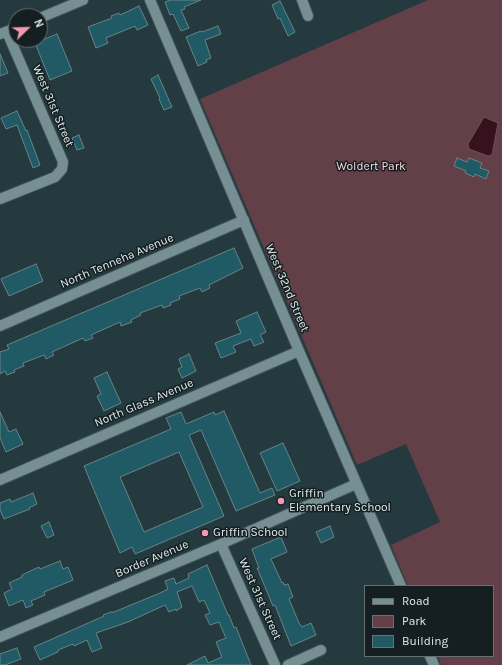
<!DOCTYPE html>
<html>
<head>
<meta charset="utf-8">
<style>
  body { margin:0 }
  #map { position:relative; width:502px; height:665px; overflow:hidden; background:#243a3e; font-family:Karla,sans-serif }
  canvas { display:block }
  .legend { position:absolute; left:364px; top:585px; width:130px; height:72px; box-sizing:border-box; background:#151f21; border:1px solid #657173; margin:0; padding:5px 7px; list-style:none; font-size:12px; color:#deebed }
  .legend li { display:flex; align-items:center; gap:8px; height:20px }
  .legend b { width:20px; border:1px solid #657173 }
  .north { position:absolute; left:8px; top:8px; width:40px; height:40px; box-sizing:border-box; background:#151f21; border:1px solid #657173; border-radius:50%; rotate:67deg; font-size:11px; font-weight:700; line-height:16px; text-align:center; color:#deebed }
  .north::after { content:''; display:block; margin:auto; width:14px; height:18px; background:#f29aaf; clip-path:polygon(50% 0,100% 100%,50% 72%,0 100%) }
</style>
</head>
<body>
<div id="map">
<canvas width="502" height="665"></canvas>
<ul class="legend">
<li><b style="height:5px;background:#768f93"></b>Road</li>
<li><b style="height:11px;background:#634048"></b>Park</li>
<li><b style="height:11px;background:#205b65"></b>Building</li>
</ul>
<div class="north">N</div>
</div>
<script>
const context = document.querySelector('canvas').getContext('2d');
context.lineJoin = 'round';
function paint(path, color) {
  context.fillStyle = color;
  context.fill(path, 'evenodd');
}
function toPath(rows) {
  const path = new Path2D();
  for (const r of rows) {
    path.moveTo(r[0], r[1]);
    for (let i = 2; i < r.length; i += 2) path.lineTo(r[i], r[i + 1]);
  }
  return path;
}
function trace(path, color, width, dash) {
  context.strokeStyle = color;
  context.lineWidth = width;
  context.lineCap = dash ? 'butt' : 'round';
  context.setLineDash(dash || []);
  context.stroke(path);
}
function label(font, color, halo, rows, align = 'center') {
  context.font = font + ' Karla,sans-serif';
  context.lineWidth = 3;
  context.setLineDash([]);
  context.textBaseline = 'middle';
  context.strokeStyle = halo;
  context.fillStyle = color;
  for (const [text, x, y, turn = 0] of rows) {
    context.save();
    context.translate(x, y);
    context.rotate((+turn || 0) * Math.PI / 180);
    context.textAlign = isNaN(turn) ? turn : align;
    if (halo) context.strokeText(text, 0, 0);
    context.fillText(text, 0, 0);
    context.restore();
  }
}
paint(toPath([
  [428,0,502,0,502,665,441,665,438,656,493,656,493,586,408,586,391,545,440,522,406,444,357,465,200,99]
]), '#634048');
const water = toPath([
  [484,117,498,123,492,155,488,156,469,149,468,144,484,117]
]);
paint(water, '#37111d');
trace(water, '#69525b', 1);
const building = toPath([
  [170,0,201,0,184,7,185,9,181,10,189,28,181,31,173,14,170,15,165,2,170,0],
  [280,1,295,32,288,36,280,18,278,19,272,5,280,1],
  [139,6,148,25,137,30,135,26,106,38,108,43,96,48,88,27,112,18,111,16,119,13,120,15,139,6],
  [218,26,221,34,205,40,211,58,206,60,207,62,198,66,186,37,201,31,202,32,218,26],
  [57,34,72,71,50,80,35,43,57,34],
  [0,54,8,73,0,76,0,54],
  [158,75,172,107,164,110,159,99,160,98,151,79,158,75],
  [17,111,26,131,27,130,40,165,33,168,17,125,6,129,1,118,17,111],
  [79,135,84,148,77,150,72,138,79,135],
  [457,158,467,162,469,158,482,163,480,168,489,171,486,179,475,174,474,177,465,173,466,171,454,166,457,158],
  [234,248,243,268,209,285,210,288,202,292,200,288,179,296,180,299,170,303,171,305,163,308,162,305,140,313,141,315,131,320,132,322,121,326,120,322,91,335,93,338,85,341,83,338,52,352,54,355,46,359,44,355,23,363,24,366,14,370,15,372,7,375,5,371,0,374,0,352,9,349,7,345,234,248],
  [36,264,43,281,9,296,1,279,36,264],
  [257,312,266,332,260,335,264,342,254,346,251,339,233,346,236,352,221,358,215,343,241,333,236,321,257,312],
  [189,354,196,371,182,378,178,369,182,367,179,359,189,354],
  [107,372,121,403,104,411,97,396,101,394,94,378,107,372],
  [224,411,260,493,272,488,275,495,236,511,201,430,189,435,224,516,135,554,132,547,120,553,84,466,171,429,166,418,181,412,186,424,214,412,215,415,224,411],
  [179,452,203,507,144,532,120,477,179,452],
  [0,412,9,432,16,429,23,444,6,452,0,438,0,412],
  [283,443,300,481,277,491,260,453,283,443],
  [33,493,37,504,29,508,30,509,4,519,0,510,0,503,10,499,11,502,33,493],
  [49,522,54,535,47,538,41,526,49,522],
  [330,526,334,537,321,543,316,532,330,526],
  [281,537,287,552,271,559,282,583,283,582,284,585,288,584,293,597,289,599,299,623,302,627,311,623,316,635,291,646,275,605,273,606,257,568,259,568,252,549,281,537],
  [60,561,63,569,68,567,73,580,44,592,45,595,31,601,33,605,26,608,23,600,9,606,4,593,12,589,9,583,22,577,22,575,39,567,40,569,60,561],
  [207,565,228,615,229,615,234,628,236,627,251,665,187,665,205,656,208,663,222,657,216,642,226,638,219,622,210,625,205,615,210,613,204,600,199,602,192,586,177,592,182,607,176,611,176,609,169,612,165,605,128,622,96,633,102,648,92,652,87,640,74,646,73,644,58,650,58,652,40,660,34,647,104,616,103,615,111,612,114,612,160,593,168,589,165,581,174,578,176,584,189,578,188,574,207,565],
  [17,648,21,659,5,665,0,665,0,654,17,648]
]);
paint(building, '#205b65');
trace(building, '#6a8287', 1);
const minor = toPath([
  [150,0,299,351,401,586],
  [302,0,308,16],
  [40,18,83,0],
  [0,34,16,28],
  [0,199,55,177,62,169,63,162,7,32],
  [0,326,244,220],
  [0,480,299,351],
  [221,544,275,665],
  [0,637,221,544,356,484],
  [430,656,434,665],
  [288,665,321,650]
]);
trace(minor, '#425659', 12);
trace(minor, '#768f93', 10);
for (const [x, y, r, color] of [
  [281,501,4,"#f29aaf"],
  [205,533,4,"#f29aaf"]
]) {
  const dot = new Path2D();
  dot.arc(x, y, r, 0, 2 * Math.PI);
  context.fillStyle = color;
  context.fill(dot);
  trace(dot, '#151f21', 1.5);
}
label('12px', '#deebed', '#151f21', [
  ["West 31st Street",53,106,67],
  ["North Tenneha Avenue",117,261,-23],
  ["West 32nd Street",287,288,67],
  ["North Glass Avenue",144,403,-23],
  ["Border Avenue",152,559,-23],
  ["West 31st Street",260,599,66]
]);
label('12px', '#f9d9e0', '#151f21', [
  ["Woldert Park",371,167]
]);
label('12px', '#deebed', '#151f21', [
  ["Griffin",289,494],
  ["Elementary School",289,508],
  ["Griffin School",213,533]
], 'left');
</script>
</body>
</html>
